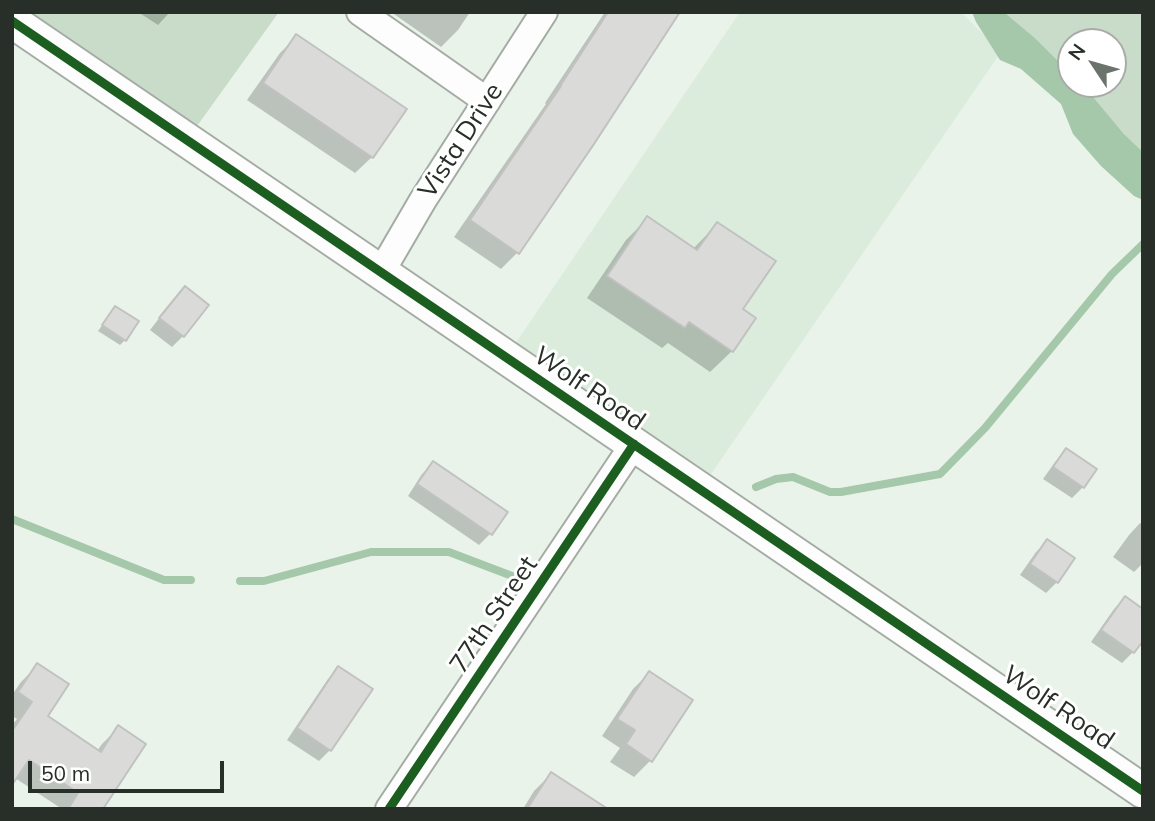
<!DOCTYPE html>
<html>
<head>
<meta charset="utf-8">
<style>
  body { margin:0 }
  #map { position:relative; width:1155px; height:821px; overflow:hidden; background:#eaf3ea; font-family:Mulish,sans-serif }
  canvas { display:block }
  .frame { position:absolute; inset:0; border:14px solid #282e28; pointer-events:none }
  .north { position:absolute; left:1057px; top:28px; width:70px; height:70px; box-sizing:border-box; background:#fff; border:2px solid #a9aba9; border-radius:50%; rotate:306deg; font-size:19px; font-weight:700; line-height:28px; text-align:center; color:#282e28 }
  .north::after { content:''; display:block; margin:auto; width:24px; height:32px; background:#6c736c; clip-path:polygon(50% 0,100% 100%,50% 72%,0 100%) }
  .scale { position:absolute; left:28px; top:761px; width:196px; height:32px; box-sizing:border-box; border:4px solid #282e28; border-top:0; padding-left:9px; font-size:21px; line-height:24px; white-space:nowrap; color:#282e28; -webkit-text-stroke:5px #fff; paint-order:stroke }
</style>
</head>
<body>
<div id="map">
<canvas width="1155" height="821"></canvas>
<div class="frame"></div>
<div class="north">N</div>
<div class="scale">50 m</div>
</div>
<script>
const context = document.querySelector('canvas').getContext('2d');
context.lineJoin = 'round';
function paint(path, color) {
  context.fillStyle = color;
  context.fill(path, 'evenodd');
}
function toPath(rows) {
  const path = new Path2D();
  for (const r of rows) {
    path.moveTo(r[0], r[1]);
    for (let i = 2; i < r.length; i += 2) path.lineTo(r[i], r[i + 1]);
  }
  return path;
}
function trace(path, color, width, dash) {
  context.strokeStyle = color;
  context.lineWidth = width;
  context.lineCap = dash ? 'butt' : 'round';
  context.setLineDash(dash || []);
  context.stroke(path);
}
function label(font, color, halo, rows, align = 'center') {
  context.font = font + ' Mulish,sans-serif';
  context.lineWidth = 6;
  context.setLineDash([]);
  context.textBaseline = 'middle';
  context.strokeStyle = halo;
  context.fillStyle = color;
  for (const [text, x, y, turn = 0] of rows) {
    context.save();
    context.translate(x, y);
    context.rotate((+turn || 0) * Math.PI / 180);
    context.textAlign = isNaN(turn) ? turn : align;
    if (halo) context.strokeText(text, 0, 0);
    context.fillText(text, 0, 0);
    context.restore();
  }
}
paint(toPath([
  [740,12,961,12,1001,52,707,480,513,347]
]), '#dbecdc');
paint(toPath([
  [12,12,279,12,187,140],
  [1004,12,1143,12,1143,152,1124,134,1081,84,1113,84,1113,42,1071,42,1071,74,1035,38]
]), '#c9dcca');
paint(toPath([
  [972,12,1004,12,1035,38,1071,74,1071,84,1081,84,1088,91,1124,134,1143,152,1143,200,1134,196,1101,166,1073,134,1061,104,1021,69,1000,60,976,22]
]), '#a6c8aa');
paint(toPath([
  [138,12,170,12,158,25],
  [391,12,470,12,458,30,441,47],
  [605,12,678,12,517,253,501,269,454,237,546,104,545,103],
  [297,36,372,157,355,173,247,100,280,53],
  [647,219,693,249,717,224,740,310,732,351,710,372,668,343,662,348,587,298,626,240],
  [185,288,183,336,172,347,150,330,174,299],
  [115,308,125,340,120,345,98,331],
  [1066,451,1083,487,1072,498,1043,479,1055,462],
  [434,463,505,512,490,534,479,545,408,496,422,474],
  [1140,523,1143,525,1143,563,1134,572,1113,557,1129,535],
  [1047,541,1057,582,1046,593,1020,575,1036,552],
  [1125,598,1133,652,1122,663,1091,642,1114,609],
  [38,665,45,717,97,751,102,744,119,727,101,809,62,809,12,776,12,725,17,719,12,716,12,695,21,682],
  [339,668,330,750,319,761,287,740,328,679],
  [649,673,650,761,634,777,610,762,620,748,602,736,633,689],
  [551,774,600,809,523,809,534,791]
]), '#0003');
trace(toPath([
  [756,487,776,479,793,477,830,492,841,492,940,474,985,428,1112,274,1143,244],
  [12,519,164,580,191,580],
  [240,581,264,581,371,552,449,552,520,579]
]), '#a6c8aa', 8);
const building = toPath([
  [608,12,680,12,594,144,519,254,470,220,561,86,560,86,608,12],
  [296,34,407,109,373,158,263,83,296,34],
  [647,216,697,250,717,222,776,261,743,309,756,318,733,352,689,322,685,328,607,276,647,216],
  [185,286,209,305,184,337,159,318,185,286],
  [115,306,139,321,126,341,102,325,115,306],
  [1066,448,1097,469,1084,488,1053,467,1066,448],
  [433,461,508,512,492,535,417,484,433,461],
  [1047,539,1075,558,1058,583,1030,564,1047,539],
  [1125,596,1143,609,1143,641,1134,653,1101,630,1125,596],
  [37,663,69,684,48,716,101,752,118,725,146,744,103,809,68,809,78,793,29,760,12,785,12,731,32,702,18,692,37,663],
  [338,666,373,689,331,751,297,728,338,666],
  [649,671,693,700,652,762,626,744,635,730,617,719,649,671],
  [551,772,608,809,527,809,551,772]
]);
paint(building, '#dadbd9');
trace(building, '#c0c1c0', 2);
const minor = toPath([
  [360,12,487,101],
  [381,272,423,200,544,12],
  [389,809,634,444]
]);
const tertiary = toPath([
  [12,21,1143,791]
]);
trace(minor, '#a4aba4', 30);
trace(tertiary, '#a4aba4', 37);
trace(minor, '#fcfdfc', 26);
trace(tertiary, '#fcfdfc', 33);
trace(toPath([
  [12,21,1143,791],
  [389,809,634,444]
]), '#1b5e20', 9);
label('26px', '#282e28', '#fff', [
  ["Vista Drive",461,141,-57],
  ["Wolf Road",589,389,34],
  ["77th Street",494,615,-56],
  ["Wolf Road",1058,708,34]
]);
</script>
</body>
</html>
